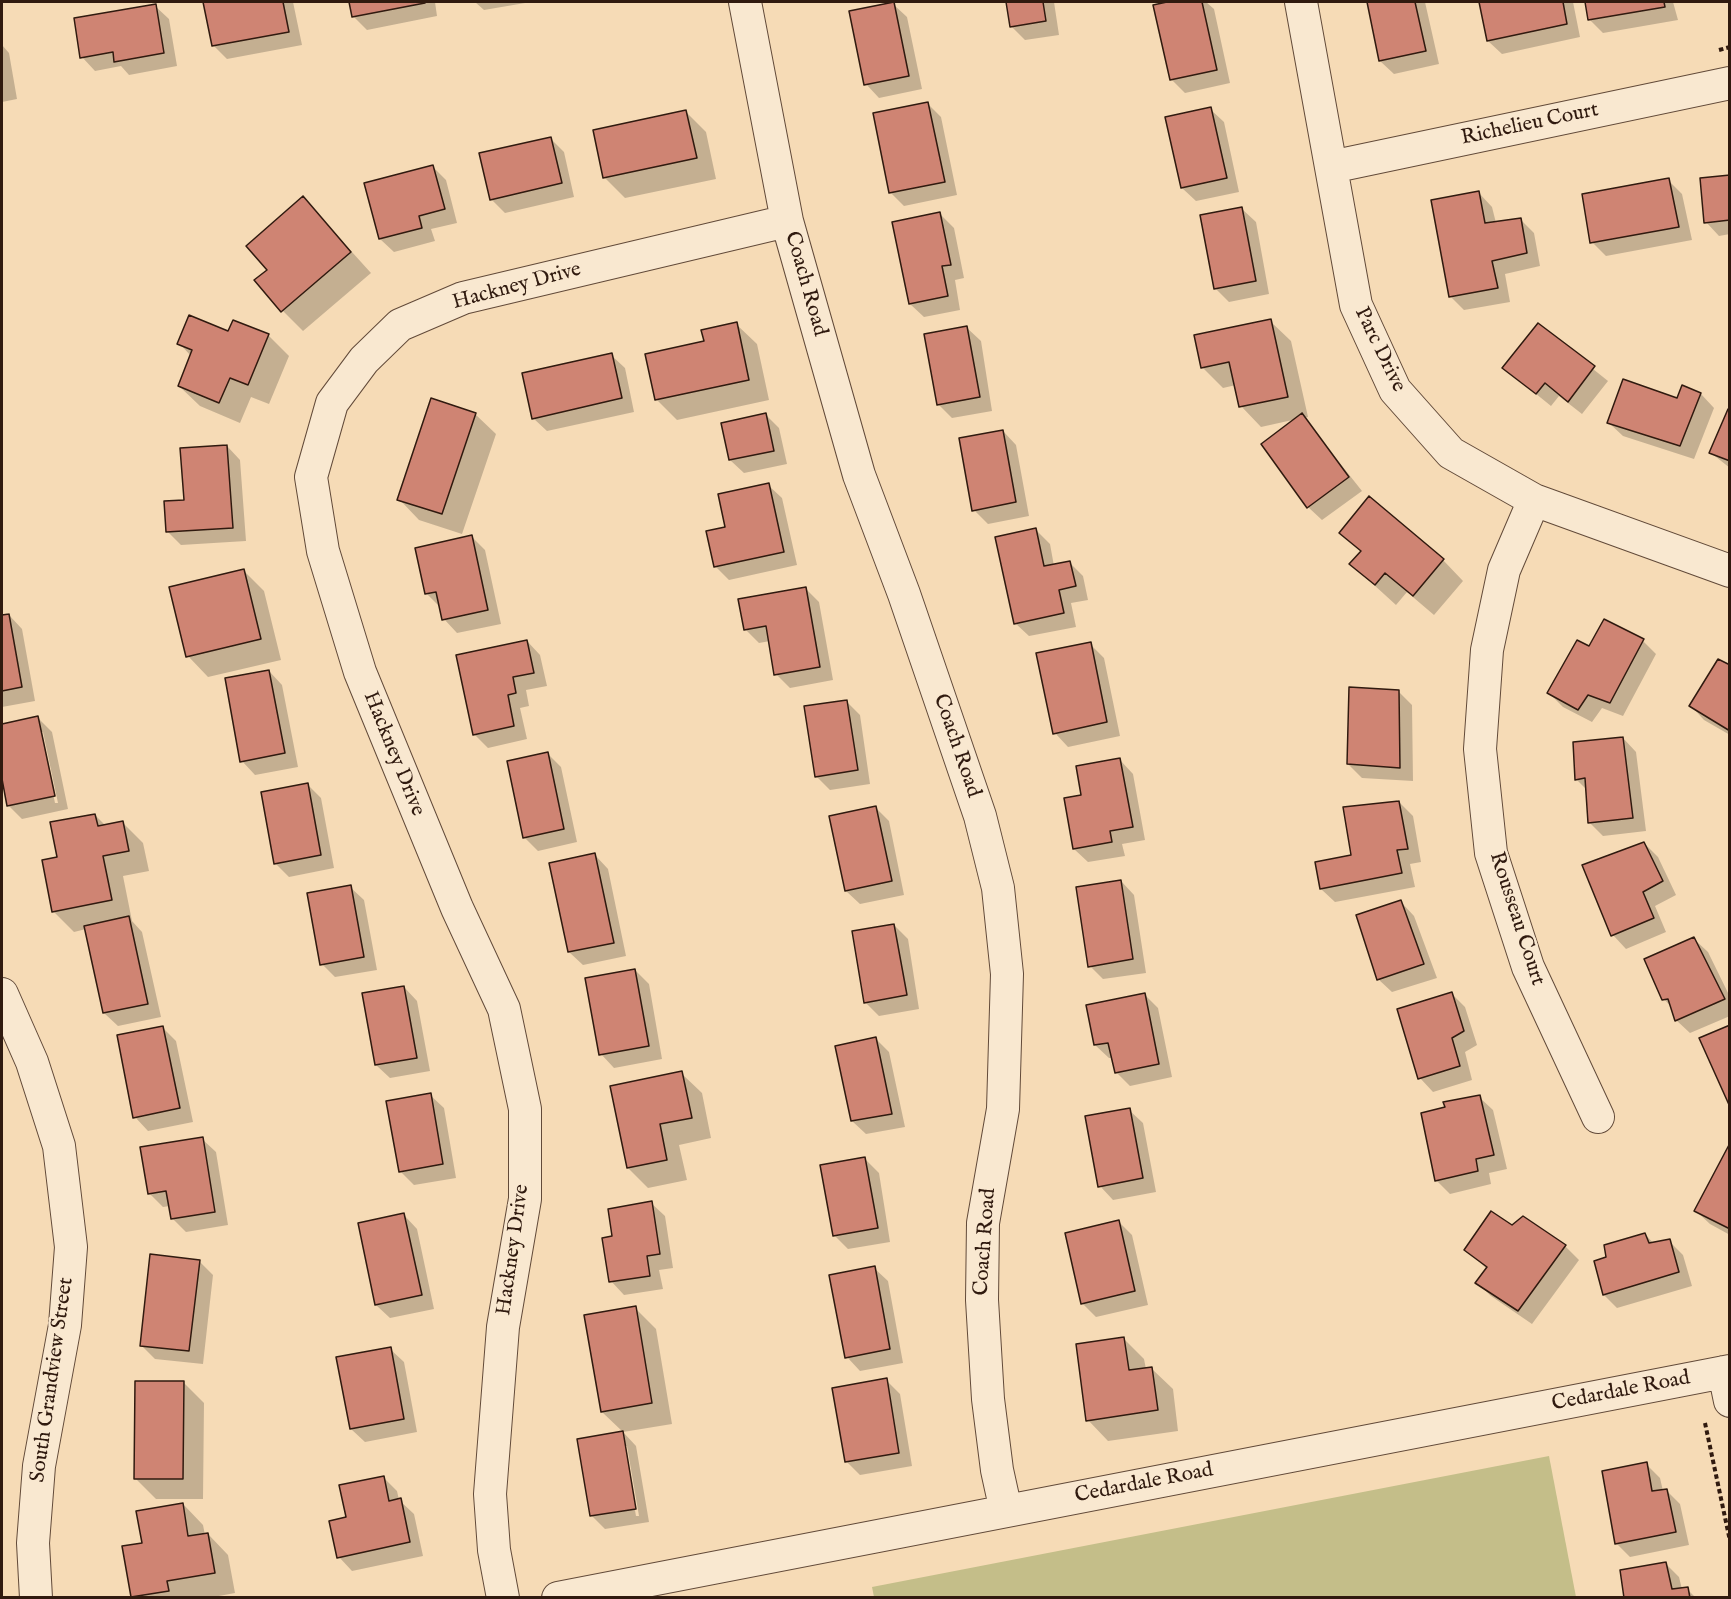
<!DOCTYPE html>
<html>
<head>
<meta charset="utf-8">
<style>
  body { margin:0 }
  #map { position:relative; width:1731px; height:1599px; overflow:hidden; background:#f6dbb6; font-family:"IM FELL English",serif }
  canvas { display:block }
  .frame { position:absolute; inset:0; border:3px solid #301a0f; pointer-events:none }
</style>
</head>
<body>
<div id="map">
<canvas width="1731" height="1599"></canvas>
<div class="frame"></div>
</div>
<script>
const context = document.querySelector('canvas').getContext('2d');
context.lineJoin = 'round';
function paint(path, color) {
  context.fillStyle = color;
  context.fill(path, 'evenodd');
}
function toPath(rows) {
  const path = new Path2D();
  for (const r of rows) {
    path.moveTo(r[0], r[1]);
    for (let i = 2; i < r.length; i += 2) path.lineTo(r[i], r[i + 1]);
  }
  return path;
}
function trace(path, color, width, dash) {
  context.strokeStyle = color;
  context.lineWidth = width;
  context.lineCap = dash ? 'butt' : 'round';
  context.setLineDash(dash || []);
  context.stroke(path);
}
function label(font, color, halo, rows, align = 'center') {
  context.font = font + ' "IM FELL English",serif';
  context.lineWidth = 4.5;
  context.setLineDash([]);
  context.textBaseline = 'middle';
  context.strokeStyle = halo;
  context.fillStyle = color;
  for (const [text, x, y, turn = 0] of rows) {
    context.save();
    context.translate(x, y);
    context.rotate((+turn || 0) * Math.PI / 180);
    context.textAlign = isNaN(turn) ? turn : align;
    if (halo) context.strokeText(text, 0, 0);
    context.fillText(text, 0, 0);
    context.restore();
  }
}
paint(toPath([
  [1549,1456,1576,1597,874,1597,872,1587]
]), '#c4be89');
paint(toPath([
  [205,2,293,2,302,45,227,59,213,45],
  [350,2,435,2,437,16,367,30,353,16],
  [475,2,531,2,484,10],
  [1007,2,1054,2,1059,35,1025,40,1011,26],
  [1174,2,1206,2,1214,9,1230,83,1185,93,1171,79,1155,6],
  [1369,2,1425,2,1439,64,1394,74,1380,61],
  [1480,2,1573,2,1580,37,1502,54,1488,41],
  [1586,2,1673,2,1678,20,1603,33,1589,19],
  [893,4,907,17,922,89,879,98,866,84],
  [155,6,169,19,177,66,129,75,121,66,95,71,82,57],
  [2,45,9,53,17,99,2,102],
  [927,103,941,117,957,195,904,206,891,193],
  [1210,109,1224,122,1239,192,1196,201,1182,188],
  [686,112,706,132,716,179,625,198,605,178],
  [550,138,564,152,574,197,505,213,491,199],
  [433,167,446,180,457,223,431,229,435,241,394,252,380,239],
  [1730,177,1730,234,1719,236,1706,222],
  [1668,180,1682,194,1692,240,1606,256,1592,242],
  [1479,193,1492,207,1496,223,1521,220,1534,233,1540,266,1505,274,1510,302,1464,310,1450,296],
  [303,198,371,273,303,331,283,311,269,270],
  [1242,209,1256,222,1269,294,1229,302,1215,288],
  [940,214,954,228,964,278,955,280,960,310,924,317,910,304],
  [1270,321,1291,341,1308,417,1304,418,1362,491,1322,520,1308,507,1297,419,1261,427,1241,406,1236,385,1223,388,1203,368],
  [736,324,757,344,769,400,677,420,656,399,706,342],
  [1538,325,1608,381,1582,414,1559,396,1551,406,1504,368],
  [967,328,981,341,992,411,952,418,938,404],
  [229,333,268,335,289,356,269,404,251,397,240,423,200,406,179,386,191,356,179,343],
  [611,355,625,368,634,412,547,431,533,418],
  [1683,387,1701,394,1714,408,1694,459,1623,436,1609,423,1678,400],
  [1730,411,1730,468,1711,453],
  [475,414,496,434,462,534,419,520,399,499],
  [765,414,779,428,787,464,744,473,730,460],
  [1003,431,1016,445,1029,516,988,524,974,510],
  [227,446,240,460,246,541,181,545,167,531,185,501],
  [768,485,782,498,797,565,729,580,715,566,727,529],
  [1036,530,1050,544,1054,566,1070,563,1083,576,1088,600,1071,603,1076,627,1029,636,1015,623],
  [1341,532,1443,560,1463,581,1434,615,1407,592,1396,605,1351,564,1361,552],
  [472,537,485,550,501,624,457,633,444,619,440,607,426,593],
  [244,571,264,591,281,660,208,677,188,656],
  [806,589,819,602,833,680,790,688,776,674,770,641,759,643,745,629],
  [9,615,22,629,35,701,2,707,2,617],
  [527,641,540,655,547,686,526,690,529,706,520,708,527,739,488,748,474,734],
  [1643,641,1656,654,1623,716,1602,708,1592,722,1563,707,1549,693,1590,647],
  [1090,644,1104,658,1120,736,1068,747,1055,733],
  [1730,667,1730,735,1704,720,1691,706],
  [269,671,282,685,298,767,255,775,242,761],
  [1398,691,1412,705,1413,781,1362,778,1348,764],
  [846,701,860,715,870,784,830,790,816,776],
  [38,718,52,732,68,809,22,819,8,805,2,772,2,725],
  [40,732,43,732,58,803,55,803],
  [1623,738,1636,752,1646,831,1603,836,1589,822,1587,790,1576,779],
  [548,754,561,767,577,842,538,851,524,837],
  [1120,760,1133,774,1145,840,1122,844,1125,856,1088,862,1074,849,1083,797],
  [308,785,321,798,334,868,289,877,275,863],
  [1399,802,1413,816,1421,862,1410,864,1415,887,1335,902,1321,889],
  [876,808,889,821,904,895,860,904,846,891],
  [95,815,106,826,123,823,143,843,149,871,123,876,132,921,142,932,161,1017,118,1026,104,1013,86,929,74,932,53,911,59,858],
  [1644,843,1658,857,1676,895,1655,906,1666,932,1626,949,1613,935],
  [595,855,608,869,626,956,583,965,569,952],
  [1121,881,1134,895,1146,973,1103,979,1090,966],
  [350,887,364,900,377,970,335,977,322,964],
  [1401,902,1414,916,1437,978,1392,992,1378,979],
  [894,925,908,939,919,1009,879,1016,865,1002],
  [1694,939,1708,952,1730,997,1730,1016,1690,1033,1676,1020,1673,1009,1664,999],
  [635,970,649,984,662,1059,614,1068,601,1054],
  [404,987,417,1001,430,1071,390,1078,376,1065],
  [1451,993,1465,1007,1477,1045,1465,1052,1472,1080,1433,1092,1420,1078],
  [1144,994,1158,1008,1172,1077,1130,1086,1116,1072,1113,1058,1109,1058,1095,1045],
  [163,1028,176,1041,193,1122,148,1131,135,1117],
  [876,1039,889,1052,905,1127,866,1134,852,1121],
  [681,1073,702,1093,711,1138,679,1145,687,1180,648,1188,628,1168],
  [430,1095,444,1108,456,1178,414,1185,400,1171],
  [1479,1097,1493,1110,1507,1169,1489,1173,1491,1184,1450,1194,1436,1180,1446,1108],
  [1129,1110,1143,1123,1156,1192,1113,1200,1100,1186],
  [202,1139,216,1152,228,1225,186,1232,172,1218,170,1206,163,1207,150,1194],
  [1730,1147,1730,1235,1710,1224,1696,1211],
  [865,1159,879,1173,890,1242,848,1249,834,1235],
  [651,1203,665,1216,673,1268,659,1270,663,1289,624,1295,611,1281,614,1237],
  [404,1215,417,1229,434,1309,390,1318,376,1305],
  [1523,1217,1565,1246,1579,1260,1532,1324,1491,1296,1477,1283,1487,1269,1466,1250,1512,1227],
  [1119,1222,1132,1235,1148,1305,1096,1317,1082,1303],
  [1645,1234,1654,1244,1669,1241,1683,1255,1692,1286,1617,1308,1604,1295,1608,1258],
  [199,1261,213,1275,203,1364,155,1359,142,1346],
  [874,1268,888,1281,903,1363,860,1371,847,1357],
  [635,1308,656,1329,672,1424,623,1432,602,1412],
  [1124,1339,1144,1359,1146,1369,1152,1369,1173,1389,1178,1431,1108,1441,1088,1420],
  [390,1349,404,1362,417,1432,365,1442,351,1429],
  [886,1380,900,1394,912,1466,860,1475,846,1461],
  [184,1383,204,1403,203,1499,156,1499,135,1478],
  [623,1432,636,1446,649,1522,605,1529,591,1515],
  [624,1446,627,1446,639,1516,636,1516],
  [1646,1464,1660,1478,1663,1491,1667,1491,1680,1504,1689,1545,1630,1557,1616,1543],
  [383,1477,397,1491,399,1500,414,1514,423,1556,352,1571,339,1557,348,1518],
  [183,1504,203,1525,205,1535,208,1534,228,1555,235,1593,208,1598,133,1598,143,1544],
  [1665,1563,1679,1577,1682,1589,1687,1589,1696,1598,1626,1598]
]), '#0003');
const building = toPath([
  [203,2,283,2,289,32,212,46,203,2],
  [349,2,424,2,425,3,352,17,349,2],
  [894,2,909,76,864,85,849,11,894,2],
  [1006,2,1043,2,1046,21,1010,27,1006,2],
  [1167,2,1202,2,1217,70,1170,80,1153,5,1167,2],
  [1367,2,1415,2,1426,51,1379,61,1367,2],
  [1479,2,1563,2,1567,24,1487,41,1479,2],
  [1585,2,1664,2,1665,7,1588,20,1585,2],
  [156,4,164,53,114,62,113,52,80,58,74,18,156,4],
  [928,102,945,182,889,193,873,113,928,102],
  [1211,107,1227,178,1181,188,1165,117,1211,107],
  [686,110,697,158,603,178,593,130,686,110],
  [551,137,562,183,490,200,479,153,551,137],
  [433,165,445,209,419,216,422,228,379,239,364,183,433,165],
  [1730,175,1730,220,1704,223,1700,178,1730,175],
  [1669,178,1679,227,1590,243,1582,194,1669,178],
  [1479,191,1485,223,1521,218,1527,253,1492,261,1498,288,1449,297,1431,200,1479,191],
  [303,196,351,252,281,312,254,280,267,270,246,246,303,196],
  [1242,207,1256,281,1214,289,1200,215,1242,207],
  [940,212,951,265,942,266,948,296,909,304,892,222,940,212],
  [189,315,228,331,233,320,269,334,248,385,230,378,219,403,178,386,192,350,177,344,189,315],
  [1271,319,1288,397,1239,407,1229,362,1201,368,1194,335,1271,319],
  [737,322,749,380,655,400,645,354,704,341,701,330,737,322],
  [1538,323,1595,366,1568,402,1545,383,1536,394,1502,368,1538,323],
  [967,326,980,397,937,405,924,334,967,326],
  [612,353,622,398,532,419,522,373,612,353],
  [1623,379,1677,398,1682,385,1701,393,1680,446,1607,423,1623,379],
  [431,398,476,413,442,514,397,500,431,398],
  [1728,409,1730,409,1730,461,1709,453,1728,409],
  [766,413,774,451,729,460,721,423,766,413],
  [1302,413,1349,477,1307,508,1261,444,1302,413],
  [1003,430,1016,502,972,511,959,438,1003,430],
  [227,445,233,528,166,532,164,501,184,500,180,448,227,445],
  [769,483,784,552,714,567,706,531,725,527,718,494,769,483],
  [1369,496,1444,559,1413,596,1385,573,1375,585,1349,564,1361,551,1339,533,1369,496],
  [1036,528,1044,566,1070,561,1076,586,1059,590,1064,613,1014,624,995,537,1036,528],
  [472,535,488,610,442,620,436,592,425,594,415,548,472,535],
  [244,569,261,639,186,657,169,587,244,569],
  [806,587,820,667,774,675,766,626,744,630,738,599,806,587],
  [9,614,22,687,2,691,2,615,9,614],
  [1604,619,1644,639,1610,703,1588,695,1578,710,1547,693,1577,640,1589,646,1604,619],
  [527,640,534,673,513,677,516,693,508,695,514,726,473,735,456,655,527,640],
  [1091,642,1107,722,1053,734,1036,653,1091,642],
  [1718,659,1730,665,1730,731,1689,706,1718,659],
  [269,670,285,753,240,762,225,678,269,670],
  [1349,687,1399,690,1400,768,1347,764,1349,687],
  [847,700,858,770,815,777,804,706,847,700],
  [38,716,55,796,7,806,2,779,2,724,38,716],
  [1623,737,1633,818,1588,823,1585,778,1575,780,1573,742,1623,737],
  [548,752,564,829,523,838,507,761,548,752],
  [1120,758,1133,827,1110,831,1112,842,1073,849,1064,798,1081,795,1076,766,1120,758],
  [308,783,321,855,274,864,261,792,308,783],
  [1399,801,1408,849,1397,850,1402,873,1320,889,1315,862,1351,855,1343,807,1399,801],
  [876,806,892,881,845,891,829,816,876,806],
  [95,814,98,826,123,821,129,851,103,856,112,900,52,912,42,860,57,857,50,822,95,814],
  [1644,842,1663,881,1643,892,1654,918,1611,936,1582,865,1644,842],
  [595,853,614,943,568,952,549,863,595,853],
  [1121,880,1133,959,1088,967,1076,887,1121,880],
  [351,885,364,957,320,965,307,893,351,885],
  [1401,900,1424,964,1377,980,1356,915,1401,900],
  [129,916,148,1004,103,1013,84,926,129,916],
  [894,924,907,995,864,1003,852,931,894,924],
  [1694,937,1725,999,1675,1021,1668,999,1662,1000,1644,959,1694,937],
  [635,969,649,1046,599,1055,585,978,635,969],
  [404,986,417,1058,375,1065,362,993,404,986],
  [1452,992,1464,1031,1452,1038,1460,1066,1418,1079,1397,1009,1452,992],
  [1145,993,1159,1064,1115,1073,1108,1043,1094,1045,1086,1005,1145,993],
  [1730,1025,1730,1107,1699,1038,1730,1025],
  [163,1026,180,1108,133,1118,117,1035,163,1026],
  [876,1037,892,1114,851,1121,835,1046,876,1037],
  [682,1071,692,1118,660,1124,667,1160,627,1168,610,1086,682,1071],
  [431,1093,443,1164,399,1172,386,1101,431,1093],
  [1480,1095,1494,1155,1476,1159,1478,1171,1435,1181,1421,1113,1445,1107,1443,1102,1480,1095],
  [1130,1108,1143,1178,1098,1187,1085,1116,1130,1108],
  [203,1137,215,1212,171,1219,166,1191,148,1194,140,1147,203,1137],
  [1730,1143,1730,1229,1694,1211,1730,1143],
  [865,1157,878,1228,833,1236,820,1165,865,1157],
  [652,1201,660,1254,647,1256,650,1276,609,1282,602,1238,612,1236,608,1209,652,1201],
  [1491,1211,1512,1225,1523,1216,1566,1245,1518,1311,1475,1283,1487,1267,1464,1250,1491,1211],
  [404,1213,422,1295,375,1305,358,1223,404,1213],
  [1119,1220,1135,1291,1081,1304,1065,1233,1119,1220],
  [1645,1233,1649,1243,1670,1239,1679,1272,1603,1295,1594,1261,1606,1257,1604,1245,1645,1233],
  [150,1254,200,1260,189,1351,140,1346,150,1254],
  [875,1266,890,1349,845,1358,829,1275,875,1266],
  [636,1306,652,1403,601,1412,584,1315,636,1306],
  [1124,1337,1129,1370,1152,1367,1158,1410,1086,1421,1076,1344,1124,1337],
  [391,1347,404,1419,350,1429,336,1357,391,1347],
  [887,1378,899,1453,845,1462,832,1388,887,1378],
  [135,1381,184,1381,183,1479,134,1479,135,1381],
  [623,1431,636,1509,590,1516,577,1439,623,1431],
  [1647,1462,1652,1491,1667,1489,1676,1532,1615,1544,1602,1471,1647,1462],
  [384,1476,389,1501,401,1498,410,1542,337,1558,329,1521,346,1517,339,1485,384,1476],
  [183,1503,188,1536,208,1533,215,1573,167,1581,169,1591,131,1597,122,1546,142,1543,136,1511,183,1503],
  [1666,1562,1672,1589,1688,1587,1690,1598,1624,1598,1620,1570,1666,1562]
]);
paint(building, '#cf8473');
trace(building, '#301a0f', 1.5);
const minor = toPath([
  [745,2,787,221,859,475,904,594,980,816,998,888,1007,974,1003,1109,983,1223,982,1300,988,1399,997,1470,1006,1511],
  [1301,2,1356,305,1395,390,1451,453,1534,500,1730,571],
  [1331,167,1730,83],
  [1534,500,1504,570,1487,650,1480,749,1491,853,1528,967,1598,1117],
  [2,994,32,1062,59,1146,71,1247,65,1325,39,1466,33,1543,36,1598],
  [1724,1372,1730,1401],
  [503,1598,494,1550,490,1494,503,1327,525,1199,525,1109,504,1009,457,908,360,672,323,551,311,477,332,403,364,360,400,325,463,298,787,221],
  [558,1598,1730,1371]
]);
trace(minor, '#624a39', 34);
trace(toPath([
  [1719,50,1730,47],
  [1705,1423,1730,1541]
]), '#301a0f', 4, [4.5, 3]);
trace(minor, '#f9e8d0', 32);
label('21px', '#301a0f', '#f9e8d0', [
  ["Richelieu Court",1530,125,-12],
  ["Coach Road",805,284,74],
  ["Hackney Drive",517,287,-15],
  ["Parc Drive",1379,350,64],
  ["Coach Road",956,746,71],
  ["Hackney Drive",393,754,68],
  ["Rousseau Court",1516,919,72],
  ["Coach Road",986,1242,-86],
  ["Hackney Drive",514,1250,-82],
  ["South Grandview Street",53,1380,-82],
  ["Cedardale Road",1621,1392,-11],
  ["Cedardale Road",1144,1484,-11]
]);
</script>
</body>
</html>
